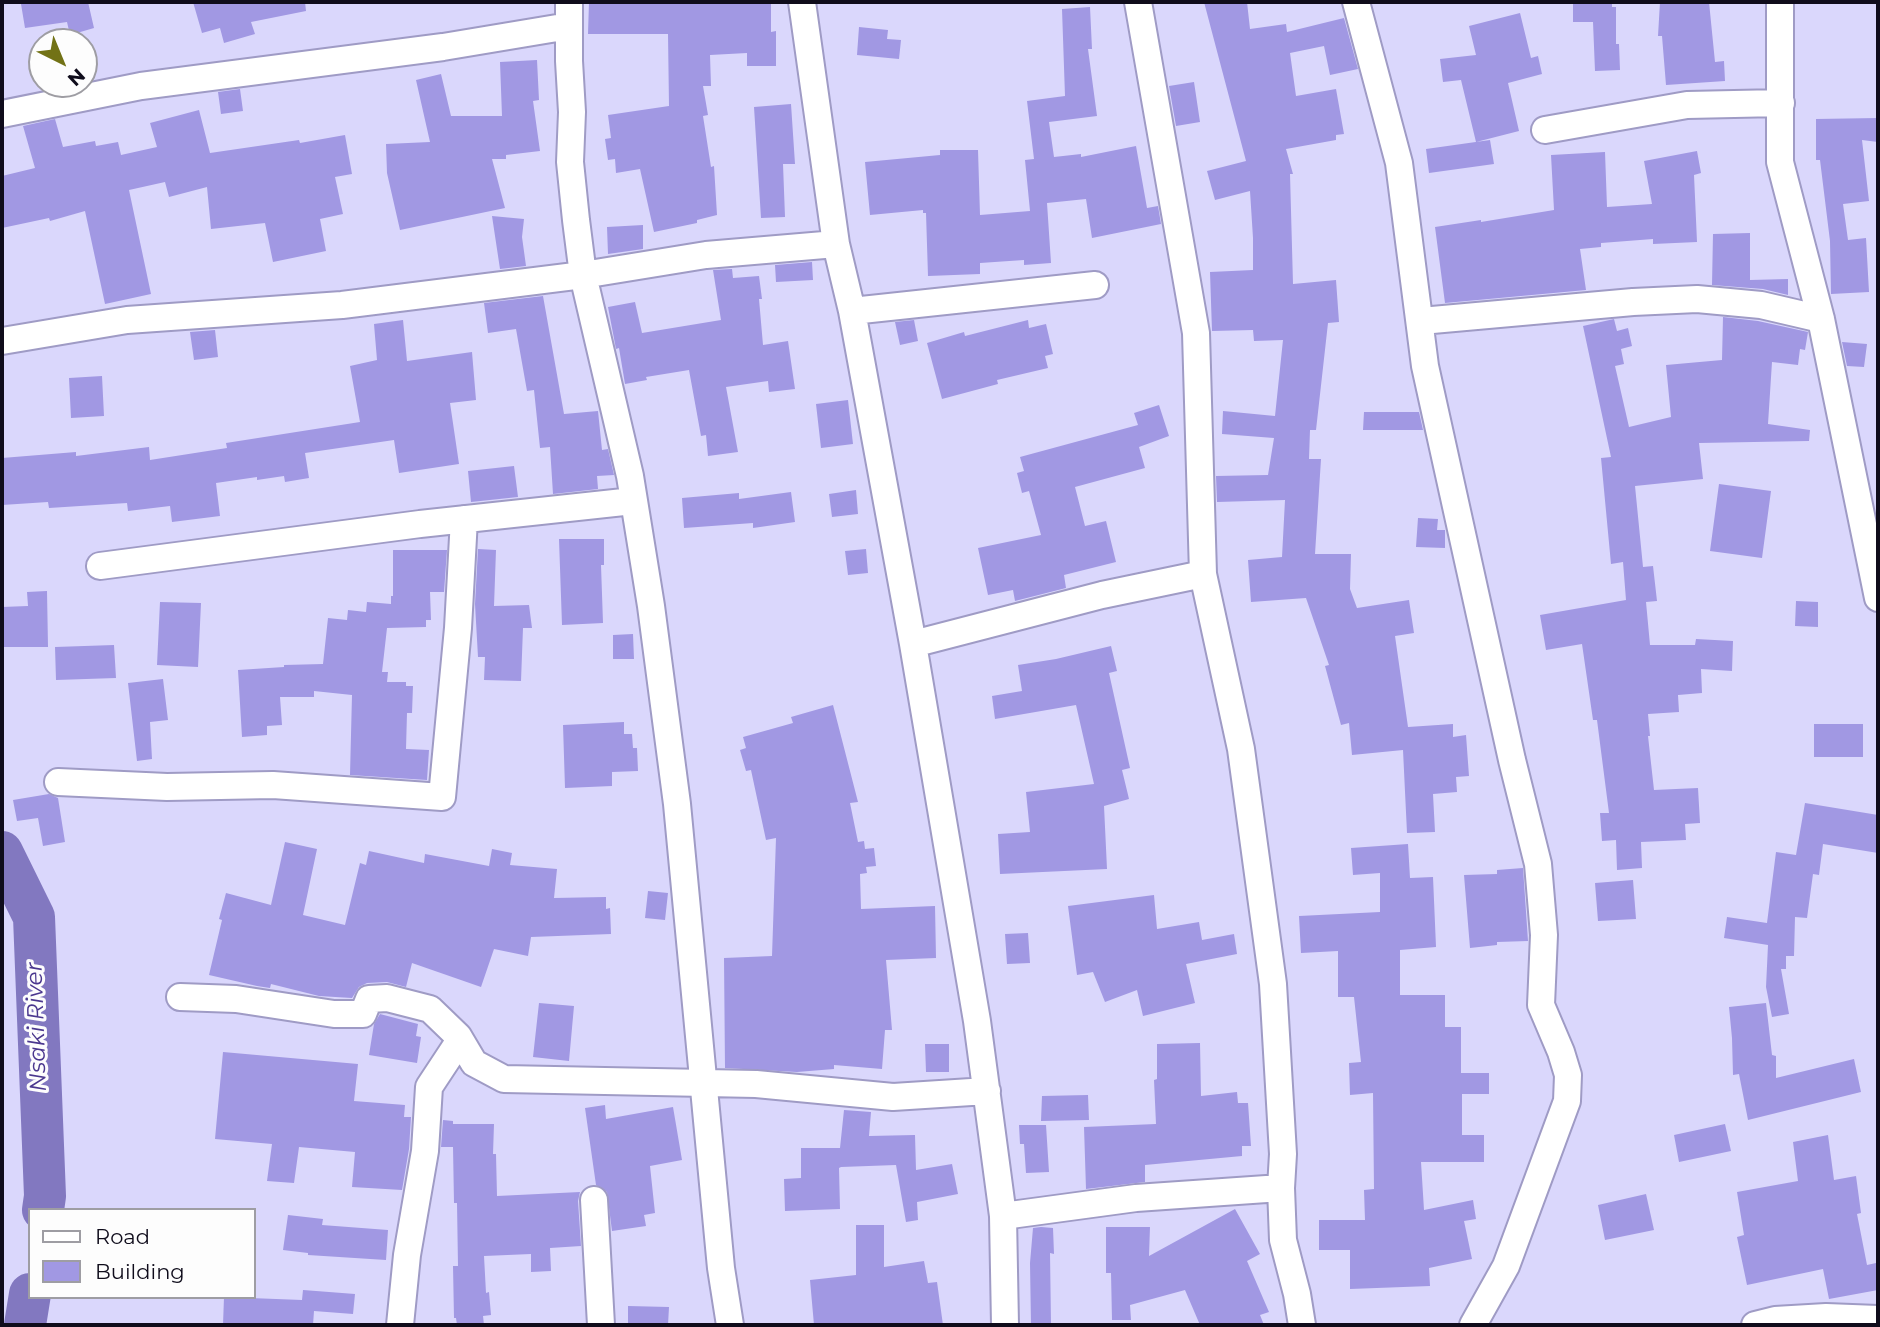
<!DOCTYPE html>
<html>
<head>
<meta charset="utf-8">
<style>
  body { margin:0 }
  #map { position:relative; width:1880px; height:1327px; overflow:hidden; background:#dad7fc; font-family:Montserrat,sans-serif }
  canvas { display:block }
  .frame { position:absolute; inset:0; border:4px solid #0f0c1b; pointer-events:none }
  .legend { position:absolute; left:28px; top:1208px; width:228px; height:91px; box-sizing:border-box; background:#fdfdfd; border:2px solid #9e9da3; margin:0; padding:9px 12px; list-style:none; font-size:21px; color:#0f0c1b }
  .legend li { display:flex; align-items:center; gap:14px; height:35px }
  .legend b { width:35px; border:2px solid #9e9da3 }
  .north { position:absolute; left:28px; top:28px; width:70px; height:70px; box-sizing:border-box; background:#fdfdfd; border:2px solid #9e9da3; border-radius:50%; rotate:137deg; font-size:19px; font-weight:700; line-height:28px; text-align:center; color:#0f0c1b }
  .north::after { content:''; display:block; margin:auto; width:24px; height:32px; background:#727216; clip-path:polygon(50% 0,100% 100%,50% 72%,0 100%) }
</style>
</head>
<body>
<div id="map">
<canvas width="1880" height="1327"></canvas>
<div class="frame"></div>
<ul class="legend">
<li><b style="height:9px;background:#fff"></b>Road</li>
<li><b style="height:19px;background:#a198e3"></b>Building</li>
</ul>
<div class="north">N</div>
</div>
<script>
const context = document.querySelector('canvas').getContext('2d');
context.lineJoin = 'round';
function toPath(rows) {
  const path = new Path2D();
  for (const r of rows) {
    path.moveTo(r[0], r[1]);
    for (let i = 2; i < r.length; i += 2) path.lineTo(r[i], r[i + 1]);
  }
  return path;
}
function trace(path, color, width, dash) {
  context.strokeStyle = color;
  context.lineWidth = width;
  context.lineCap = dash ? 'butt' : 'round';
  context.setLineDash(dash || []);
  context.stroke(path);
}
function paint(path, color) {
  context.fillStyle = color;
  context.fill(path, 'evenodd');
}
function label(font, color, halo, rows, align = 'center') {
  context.font = font + ' Montserrat,sans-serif';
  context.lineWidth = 6;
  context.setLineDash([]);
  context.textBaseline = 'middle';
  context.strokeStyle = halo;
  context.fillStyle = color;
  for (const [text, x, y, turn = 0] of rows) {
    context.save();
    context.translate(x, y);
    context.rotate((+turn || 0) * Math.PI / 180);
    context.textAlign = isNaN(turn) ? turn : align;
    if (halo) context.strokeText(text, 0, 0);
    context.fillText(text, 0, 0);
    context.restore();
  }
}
trace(toPath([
  [2,852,34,917,45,1196,43,1210],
  [25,1325,30,1294]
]), '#8278c0', 42);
paint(toPath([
  [41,2,88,2,94,28,70,35,67,22,25,28,21,4],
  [193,2,305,2,306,11,251,22,255,34,224,43,220,28,202,33],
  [589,2,771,3,771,32,776,31,776,66,747,66,747,53,710,55,711,86,703,86,708,115,703,116,711,167,714,166,717,215,697,220,697,223,654,232,640,169,616,173,615,159,608,160,605,139,611,138,608,115,669,106,668,34,588,34],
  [1204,2,1247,2,1250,29,1286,24,1287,32,1344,18,1358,69,1330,75,1324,46,1290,53,1296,96,1336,89,1344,134,1336,135,1336,140,1286,149,1293,174,1290,174,1293,284,1336,280,1339,322,1328,323,1316,430,1310,430,1309,459,1321,459,1315,554,1351,554,1350,589,1357,608,1409,600,1414,633,1395,636,1408,727,1453,724,1453,737,1466,735,1469,776,1456,777,1457,792,1433,794,1435,832,1407,833,1403,750,1352,755,1349,723,1341,725,1325,666,1329,665,1306,598,1251,602,1248,560,1282,557,1285,500,1217,502,1216,476,1268,475,1274,438,1222,434,1223,411,1275,416,1283,340,1254,341,1253,330,1212,331,1210,272,1253,270,1253,238,1250,191,1215,200,1207,171,1246,161],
  [1573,2,1612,2,1612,7,1616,7,1616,44,1619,44,1620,70,1595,71,1593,22,1573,22],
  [1660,2,1709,2,1715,62,1724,61,1725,81,1666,85,1662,36,1658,36],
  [1090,7,1092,49,1088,49,1097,116,1049,122,1054,157,1081,154,1081,157,1136,146,1147,208,1158,206,1161,224,1092,238,1086,199,1047,203,1051,263,1024,265,1024,260,980,263,980,274,928,276,926,213,923,213,923,210,870,215,865,162,940,155,940,150,978,150,980,215,1030,211,1025,160,1034,159,1027,101,1065,96,1062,9],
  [1520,13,1531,58,1538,56,1542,74,1508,83,1519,131,1476,142,1461,80,1443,82,1440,59,1476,55,1469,26],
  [859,27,888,30,887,39,901,40,899,59,857,55],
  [537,60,539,100,533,101,540,151,506,155,506,159,492,159,505,208,400,230,387,173,386,144,430,142,416,80,441,74,451,116,502,116,500,62],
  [1194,82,1200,122,1176,126,1169,86],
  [240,89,243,111,221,114,218,92],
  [791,104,795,164,783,164,785,217,761,218,754,107],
  [199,110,210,153,299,140,300,143,345,135,352,174,335,177,343,214,320,219,326,251,273,262,265,223,211,229,207,187,169,197,165,182,129,190,151,294,105,304,85,211,50,221,49,218,2,228,2,176,35,168,23,126,55,119,63,147,95,141,96,146,118,142,121,155,157,147,150,123],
  [1878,118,1878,142,1862,140,1869,201,1843,204,1848,240,1866,238,1869,292,1831,294,1830,241,1820,160,1816,160,1816,119],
  [1490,140,1494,164,1429,173,1426,149],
  [1697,151,1701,173,1694,175,1697,242,1653,244,1653,239,1601,243,1601,247,1580,249,1586,290,1445,303,1435,227,1481,220,1481,222,1554,210,1551,155,1605,152,1607,207,1652,204,1644,161],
  [492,216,524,219,522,237,526,266,500,269],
  [643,225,643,249,608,254,607,227],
  [1750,233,1750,280,1788,279,1788,295,1763,289,1712,285,1713,234],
  [812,262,813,280,776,282,775,265],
  [732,269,733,278,759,276,762,299,759,299,763,345,788,341,795,389,769,392,768,381,726,387,738,452,708,456,706,435,701,436,689,370,646,377,647,380,625,384,619,348,616,349,608,307,635,302,642,333,721,320,713,270],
  [543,296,564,414,598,411,602,450,608,449,614,475,597,476,598,489,553,494,550,447,540,448,534,390,527,391,516,329,488,333,484,303],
  [1723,317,1758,321,1808,332,1805,350,1800,349,1798,365,1772,362,1768,424,1810,430,1809,441,1699,443,1703,479,1635,486,1643,567,1653,566,1657,601,1646,602,1650,645,1695,645,1696,639,1733,641,1732,671,1701,669,1702,693,1678,695,1679,712,1648,714,1650,736,1648,736,1654,790,1698,788,1700,823,1685,824,1686,840,1641,842,1642,868,1617,870,1616,840,1602,841,1600,813,1609,813,1597,720,1593,720,1582,644,1546,650,1540,615,1626,600,1623,562,1611,564,1601,458,1611,457,1583,326,1614,319,1617,331,1628,328,1632,346,1621,349,1624,364,1615,366,1629,427,1671,417,1666,365,1722,360],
  [403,320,407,361,472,352,476,400,450,403,459,464,399,473,394,440,305,453,309,478,285,482,284,476,257,480,257,477,216,483,220,516,172,522,170,506,128,511,127,503,49,508,48,502,2,505,2,458,76,452,76,456,149,447,150,460,227,448,226,443,360,422,350,366,377,360,374,324],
  [914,320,918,341,900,345,895,322],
  [1028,320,1029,328,1046,324,1053,354,1045,356,1048,368,997,380,998,384,942,399,927,343,964,332,965,336],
  [215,330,218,357,194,360,190,332],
  [1842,342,1867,344,1864,367,1847,366],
  [102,376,104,416,71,418,69,378],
  [848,400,853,444,821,448,816,404],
  [1159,405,1169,436,1139,447,1145,468,1075,487,1085,526,1106,521,1116,562,1064,575,1066,588,1015,601,1013,590,988,595,978,548,1041,535,1029,491,1022,493,1017,473,1024,471,1020,457,1138,425,1134,413],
  [1364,412,1419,412,1423,430,1363,430],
  [514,466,518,497,471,502,468,471],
  [1719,484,1771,491,1762,558,1710,551],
  [856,490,858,514,832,517,829,494],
  [791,492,795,522,753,528,753,523,684,528,682,498,739,493,739,499],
  [1418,518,1438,519,1437,530,1445,530,1445,548,1416,547],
  [559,539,604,539,604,565,601,565,603,623,562,625],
  [478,549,496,550,494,606,529,605,532,628,523,628,521,681,484,680,485,657,478,657,475,604],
  [866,549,868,573,848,575,845,551],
  [393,550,447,550,444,592,430,592,431,620,426,620,426,627,387,628,382,672,388,672,387,682,406,682,406,686,413,686,412,713,407,713,406,749,429,750,427,780,350,775,352,695,314,691,314,697,280,697,282,725,267,726,267,735,242,737,238,670,284,667,284,665,323,664,328,618,347,620,348,610,366,612,367,602,391,604,391,596,393,596],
  [47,591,48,647,2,647,2,607,28,606,27,592],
  [1796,601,1818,602,1818,627,1795,626],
  [160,602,201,603,198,667,157,665],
  [633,634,634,659,613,659,613,635],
  [114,645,116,678,56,680,55,647],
  [1111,646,1117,671,1109,673,1130,768,1122,770,1129,799,1104,806,1107,869,1000,874,998,834,1030,832,1026,792,1094,784,1076,705,995,719,992,696,1022,691,1018,665,1056,659],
  [163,679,168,720,150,722,152,759,137,761,128,683],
  [833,705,858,802,850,803,858,842,864,841,865,849,874,848,876,866,866,867,867,873,860,874,861,909,935,906,936,958,886,960,892,1030,885,1030,882,1069,834,1065,834,1069,797,1072,725,1068,724,958,772,956,776,838,766,840,751,770,746,771,740,750,746,748,743,737,793,723,791,717],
  [624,722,624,734,632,734,633,748,637,748,638,771,612,772,612,786,565,788,563,725],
  [1814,724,1863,724,1863,757,1814,757],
  [49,794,58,798,65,842,43,846,38,818,17,821,13,800],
  [1805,803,1878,815,1878,853,1823,844,1819,875,1813,874,1807,918,1795,917,1794,956,1786,956,1786,969,1781,969,1789,1014,1772,1017,1766,987,1768,945,1724,938,1727,917,1767,923,1776,852,1796,855],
  [285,842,317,849,303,915,345,925,360,863,366,865,369,851,424,863,425,854,489,866,492,849,512,853,510,865,557,869,554,898,606,897,606,909,610,908,611,934,531,937,528,956,494,949,481,987,412,963,406,987,387,982,367,983,359,987,352,998,319,996,271,984,270,988,257,986,209,975,222,920,219,919,226,893,271,905],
  [1408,844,1410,878,1433,877,1436,947,1400,950,1400,995,1445,995,1445,1027,1461,1027,1461,1073,1489,1073,1489,1094,1462,1094,1462,1135,1484,1135,1484,1162,1421,1162,1424,1210,1473,1200,1476,1219,1464,1221,1472,1259,1429,1268,1430,1286,1350,1289,1350,1250,1319,1250,1319,1220,1365,1220,1364,1190,1374,1189,1373,1093,1350,1095,1349,1063,1361,1062,1354,997,1338,997,1338,951,1301,953,1299,916,1380,912,1380,873,1353,875,1351,848],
  [1523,868,1528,941,1497,942,1497,945,1470,948,1464,875,1497,874,1497,870],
  [1633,880,1636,919,1598,921,1595,883],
  [648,891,668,893,665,920,645,918],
  [1154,895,1157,929,1199,922,1202,940,1234,934,1237,954,1186,964,1195,1003,1143,1016,1137,990,1105,1002,1093,972,1077,975,1068,906],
  [1028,933,1030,963,1007,964,1005,934],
  [539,1003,574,1006,569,1061,533,1057],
  [1766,1003,1772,1055,1776,1056,1776,1078,1854,1059,1861,1092,1748,1120,1739,1074,1733,1075,1732,1038,1729,1007],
  [380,1014,418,1024,416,1036,421,1037,417,1063,369,1055,374,1024],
  [1200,1043,1201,1096,1237,1092,1238,1103,1248,1103,1251,1146,1242,1146,1242,1156,1145,1165,1145,1182,1086,1189,1084,1127,1156,1124,1154,1080,1157,1079,1157,1044],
  [925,1044,949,1044,949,1072,926,1072],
  [223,1052,358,1064,354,1101,405,1105,404,1117,411,1117,409,1149,402,1190,352,1187,355,1152,299,1147,294,1183,267,1181,272,1144,215,1139],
  [1088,1095,1089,1120,1041,1121,1042,1096],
  [605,1105,606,1119,673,1107,682,1160,650,1166,655,1213,644,1215,646,1226,612,1231,607,1192,596,1185,585,1108],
  [844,1110,871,1112,869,1136,915,1135,916,1170,952,1164,958,1194,917,1202,918,1220,906,1222,896,1165,841,1167,839,1168,840,1209,785,1211,784,1179,801,1178,801,1148,840,1148],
  [443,1120,453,1121,453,1124,494,1124,493,1154,496,1154,497,1196,580,1192,578,1201,581,1246,550,1248,551,1271,531,1272,531,1254,484,1256,486,1293,489,1292,491,1315,483,1316,484,1325,457,1325,456,1318,454,1318,453,1266,458,1266,457,1203,454,1203,453,1147,441,1147],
  [1725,1124,1731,1151,1679,1162,1674,1135],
  [1019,1125,1046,1125,1049,1172,1026,1173,1024,1144,1020,1144],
  [1828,1135,1834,1180,1856,1176,1861,1213,1857,1214,1867,1265,1876,1263,1878,1290,1829,1299,1823,1269,1747,1285,1737,1237,1744,1235,1737,1192,1798,1181,1793,1142],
  [1646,1194,1654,1230,1605,1240,1598,1205],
  [1235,1209,1260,1254,1247,1261,1269,1312,1260,1315,1264,1325,1200,1325,1185,1290,1130,1305,1131,1320,1112,1320,1111,1273,1106,1273,1106,1227,1150,1227,1149,1256],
  [288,1215,323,1219,322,1225,388,1230,386,1260,308,1255,308,1253,283,1250],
  [856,1225,884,1225,884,1267,924,1261,928,1283,937,1282,943,1325,814,1325,810,1280,856,1275],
  [1041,1227,1053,1228,1054,1254,1050,1253,1051,1325,1031,1325,1030,1263,1033,1228],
  [303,1290,355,1294,353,1314,314,1311,313,1325,223,1325,224,1297,302,1300],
  [628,1306,669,1307,668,1325,628,1325]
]), '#a198e3');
const street = toPath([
  [569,2,569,61,572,112,570,162,576,220,583,275,630,476,651,606,677,804,721,1268,730,1325],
  [802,2,836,244,852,311,913,644,977,1021,1003,1216,1005,1325],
  [1138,2,1196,333,1203,574,1241,749,1273,984,1283,1154,1281,1188,1283,1240,1297,1294,1302,1325],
  [1356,2,1399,163,1425,366,1512,760,1538,864,1544,935,1541,1005,1561,1052,1568,1075,1567,1101,1506,1266,1473,1325],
  [1780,2,1780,162,1821,319,1878,598],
  [2,114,141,86,443,47,569,26],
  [1545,130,1687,105,1781,103],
  [852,311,1095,285],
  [1421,321,1633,302,1697,299,1761,305,1821,319],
  [2,341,127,320,342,305,583,275,706,255,836,244],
  [100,566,420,524,633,501],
  [913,644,1102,595,1203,574],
  [58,782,167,787,273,785,442,797,458,628,464,519],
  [180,997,236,999,334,1014,363,1014,369,999,387,998,430,1009,458,1036,474,1063,504,1079,756,1084,893,1097,987,1091],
  [594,1200,601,1325],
  [1003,1216,1136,1198,1281,1188],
  [400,1325,407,1255,425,1151,429,1087,460,1040],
  [1755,1325,1775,1320,1826,1317,1878,1319]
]);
trace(street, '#9f9bc5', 30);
trace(street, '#fff', 26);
label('italic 23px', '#4a378e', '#fdfdfd', [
  ["Nsaki River",37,1027,-92]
]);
</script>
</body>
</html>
